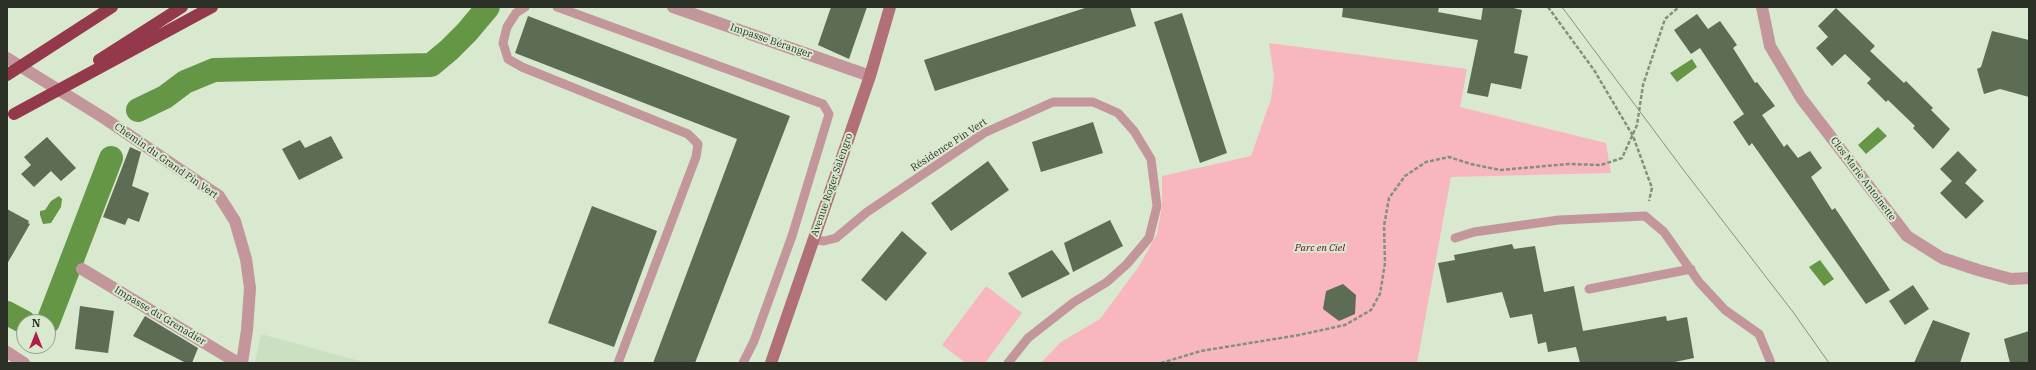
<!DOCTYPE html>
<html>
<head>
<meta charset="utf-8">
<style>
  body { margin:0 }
  #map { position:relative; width:2036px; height:370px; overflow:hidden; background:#d8e9cf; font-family:"IBM Plex Serif",serif }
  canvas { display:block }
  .frame { position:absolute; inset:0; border:8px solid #2b3127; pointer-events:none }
  .north { position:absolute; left:16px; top:314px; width:40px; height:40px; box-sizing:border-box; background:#d8e9cf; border:1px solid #939f8c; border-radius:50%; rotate:0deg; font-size:11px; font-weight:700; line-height:16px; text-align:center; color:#2b3127 }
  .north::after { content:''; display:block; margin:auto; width:14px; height:18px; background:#b01e48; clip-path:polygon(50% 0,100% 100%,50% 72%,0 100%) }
</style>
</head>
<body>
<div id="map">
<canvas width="2036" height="370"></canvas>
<div class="frame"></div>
<div class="north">N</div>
</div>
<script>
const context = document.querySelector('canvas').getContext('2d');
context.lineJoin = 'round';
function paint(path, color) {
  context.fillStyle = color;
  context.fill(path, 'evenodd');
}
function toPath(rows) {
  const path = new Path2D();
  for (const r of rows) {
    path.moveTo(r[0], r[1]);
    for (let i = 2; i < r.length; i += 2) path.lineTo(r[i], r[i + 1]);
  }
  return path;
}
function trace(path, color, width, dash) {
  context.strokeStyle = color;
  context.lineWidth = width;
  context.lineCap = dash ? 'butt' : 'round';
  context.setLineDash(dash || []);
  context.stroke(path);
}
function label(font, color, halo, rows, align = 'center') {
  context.font = font + ' "IBM Plex Serif",serif';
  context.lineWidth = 4;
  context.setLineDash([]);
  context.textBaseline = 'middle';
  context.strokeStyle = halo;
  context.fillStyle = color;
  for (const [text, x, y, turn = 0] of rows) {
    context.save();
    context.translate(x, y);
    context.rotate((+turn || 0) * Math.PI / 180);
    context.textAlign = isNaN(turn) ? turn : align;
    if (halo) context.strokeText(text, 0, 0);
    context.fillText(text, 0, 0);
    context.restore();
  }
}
paint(toPath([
  [261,334,367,363,255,363]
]), '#cbe0c0');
paint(toPath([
  [1269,43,1467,69,1460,107,1606,143,1611,173,1451,177,1417,363,1041,363,1061,342,1100,319,1139,266,1157,234,1162,206,1162,176,1251,156,1271,99,1274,77],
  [986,286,1022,313,985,363,966,363,942,345]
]), '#f8b7be');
paint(toPath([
  [1692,59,1697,67,1677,82,1670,73],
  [1878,127,1887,136,1866,154,1858,145],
  [59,196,62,199,61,207,51,223,43,224,40,215,40,211,45,210,51,201],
  [1820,260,1834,279,1824,286,1809,267]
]), '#659646');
trace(toPath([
  [138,110,165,97,185,82,214,70,431,65,449,50,467,32,488,7],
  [7,313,24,322],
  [48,322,111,158]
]), '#659646', 24);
paint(toPath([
  [831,7,867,7,849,59,818,45],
  [1088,7,1130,7,1136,26,935,91,924,60],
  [1343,7,1439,7,1438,12,1481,20,1483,7,1509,7,1522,10,1514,53,1528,56,1521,89,1491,83,1488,97,1467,93,1478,40,1342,17],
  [1836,8,1875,46,1870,51,1904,83,1906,81,1933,108,1931,110,1950,129,1933,149,1913,128,1915,126,1888,100,1886,102,1867,83,1871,79,1845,54,1832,66,1816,48,1828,37,1818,26],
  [1182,13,1227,153,1200,163,1154,22],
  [1697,14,1708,29,1720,21,1737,45,1733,48,1755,83,1757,82,1775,106,1762,115,1784,147,1787,144,1798,158,1810,151,1822,168,1811,177,1832,210,1835,208,1890,290,1866,304,1752,143,1749,146,1733,122,1744,114,1700,48,1691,54,1674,30],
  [528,16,790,116,695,363,653,363,737,139,515,53],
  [1992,31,2029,40,2029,97,2000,89,1984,94,1977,69,1981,67],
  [1093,122,1103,153,1041,172,1032,142],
  [331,136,343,158,299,180,282,149,300,140,305,148],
  [47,137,76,168,61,181,51,171,34,187,21,174,31,165,24,157],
  [130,147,141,152,132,186,149,193,139,222,128,218,125,225,103,217],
  [1958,151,1977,170,1965,183,1984,201,1966,219,1940,193,1952,181,1940,169],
  [988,161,1009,190,951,231,931,203],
  [592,206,657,231,614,347,548,323],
  [7,209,29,221,28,223,30,224,7,264],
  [1110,220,1123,246,1073,272,1064,243],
  [902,231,927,253,886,301,861,280],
  [1512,244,1514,249,1535,246,1544,292,1574,286,1583,331,1666,316,1667,321,1687,317,1694,358,1670,363,1580,363,1576,347,1548,352,1546,342,1538,344,1532,314,1510,318,1502,292,1447,303,1438,263,1455,260,1454,255],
  [1052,250,1070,274,1022,298,1008,273],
  [1343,284,1356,295,1355,314,1339,321,1323,309,1326,291],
  [1913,285,1929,309,1905,325,1889,301],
  [80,306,114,311,108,353,75,349],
  [145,316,198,348,192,363,186,363,133,336],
  [1933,320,1970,333,1960,363,1914,363],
  [2029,331,2029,363,2010,363,2004,339]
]), '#5d6c55');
trace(toPath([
  [1548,7,1594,70,1633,136,1652,188,1649,201],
  [1161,363,1201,351,1299,335,1345,325,1371,310,1380,294,1385,263,1384,226,1389,198,1405,176,1426,162,1449,157,1471,164,1500,170,1569,164,1601,165,1622,158,1637,125,1643,85,1665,19,1679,7]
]), '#84907e', 2.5, [4, 2]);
trace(toPath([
  [525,7,516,13,507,27,503,43,508,59,522,67,688,134,698,144,696,157,618,363],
  [557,7,823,104,829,114,792,236,754,341,743,363],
  [1455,238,1474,232,1559,220,1645,216,1664,232,1699,282,1725,310,1759,334,1771,363],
  [813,240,824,241,836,238,867,212,984,133,1053,102,1093,102,1118,113,1134,131,1151,159,1157,206,1149,238,1127,264,1107,282,1074,302,1028,338,1008,363],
  [1589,289,1691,269]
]), '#c3969b', 9);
trace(toPath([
  [673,7,870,76],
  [1762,7,1770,46,1801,98,1907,236,1942,258,1978,270,2011,279,2029,278],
  [7,58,104,118,219,196,235,221,246,259,250,288,247,330,242,363],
  [82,269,238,363],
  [7,352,24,363]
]), '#c3969b', 12);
trace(toPath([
  [771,363,870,76,890,7]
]), '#b17078', 12);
trace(toPath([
  [99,60,182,7],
  [7,75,112,7],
  [14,114,212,7]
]), '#94394b', 12);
trace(toPath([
  [1562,7,1682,168,1793,312,1829,363]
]), '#879381', 1);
label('10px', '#2b3127', '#d8e9cf', [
  ["Impasse Béranger",771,41,19],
  ["Résidence Pin Vert",949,145,-33],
  ["Chemin du Grand Pin Vert",166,161,35],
  ["Clos Marie Antoinette",1863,179,53],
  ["Avenue Roger Salengro",832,185,-71],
  ["Impasse du Grenadier",160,316,31]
]);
label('italic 10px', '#610422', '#d8e9cf', [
  ["Parc en Ciel",1320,248]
]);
</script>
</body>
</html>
